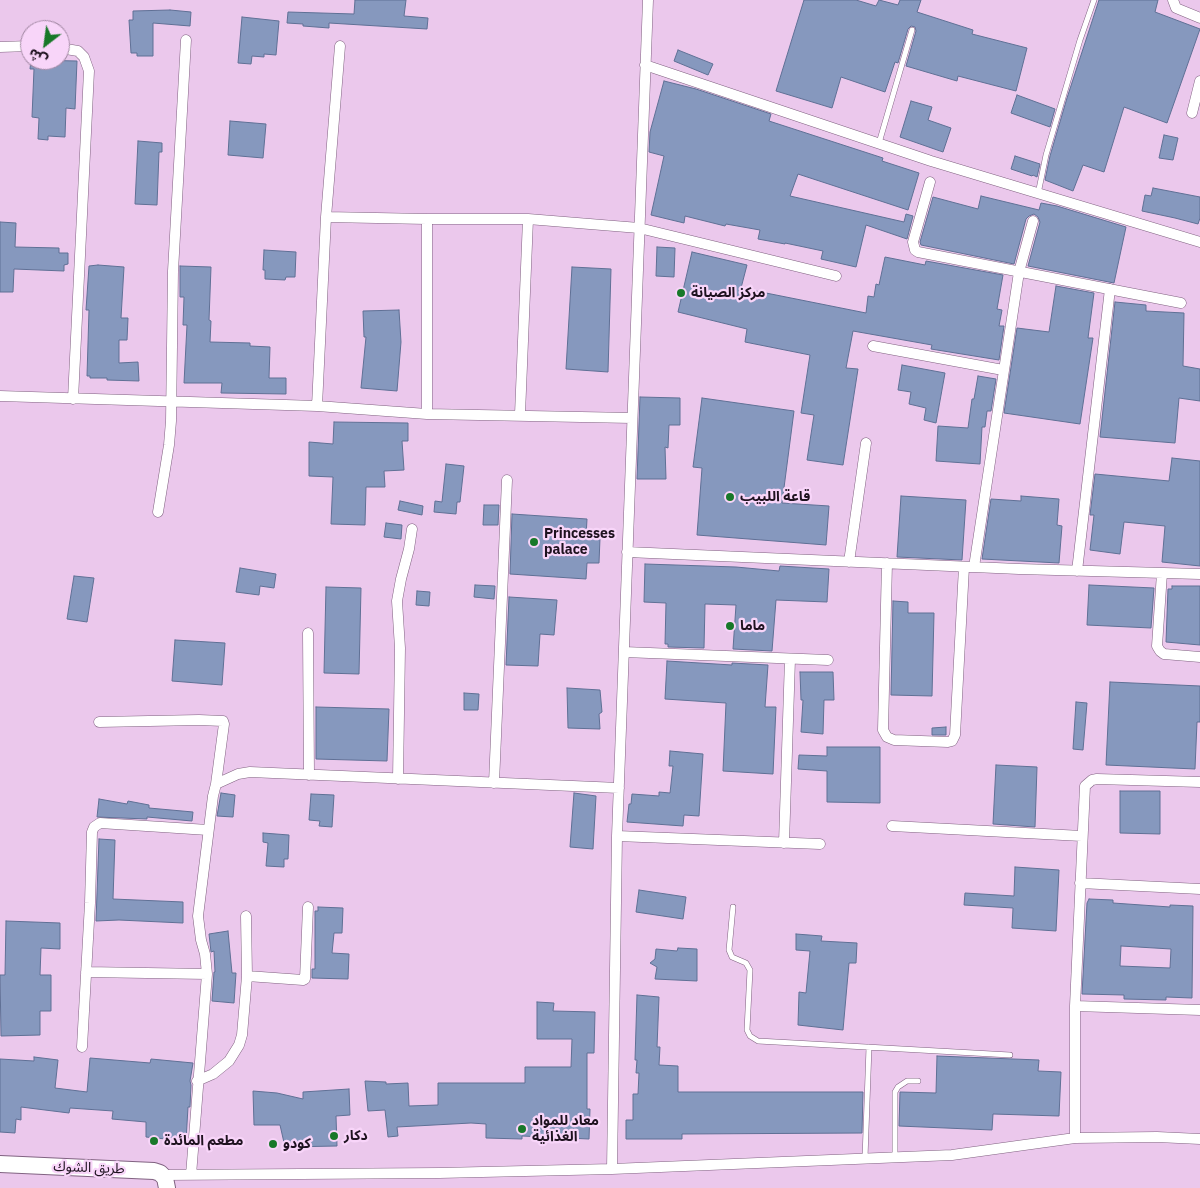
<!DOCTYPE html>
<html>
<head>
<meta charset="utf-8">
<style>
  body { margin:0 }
  #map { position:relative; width:1200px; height:1188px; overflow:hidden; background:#ebc8ec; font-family:"IBM Plex Sans","Noto Sans Arabic",sans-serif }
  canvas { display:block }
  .north { position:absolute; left:20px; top:20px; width:50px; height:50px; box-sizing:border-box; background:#f8d5f9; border:1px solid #a187a2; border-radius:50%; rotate:210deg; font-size:14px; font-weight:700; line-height:20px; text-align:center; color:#1e121f }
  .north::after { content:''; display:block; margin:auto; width:18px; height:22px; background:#187829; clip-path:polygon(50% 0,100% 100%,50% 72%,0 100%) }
</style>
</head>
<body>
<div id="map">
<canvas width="1200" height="1188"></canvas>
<div class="north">ش</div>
</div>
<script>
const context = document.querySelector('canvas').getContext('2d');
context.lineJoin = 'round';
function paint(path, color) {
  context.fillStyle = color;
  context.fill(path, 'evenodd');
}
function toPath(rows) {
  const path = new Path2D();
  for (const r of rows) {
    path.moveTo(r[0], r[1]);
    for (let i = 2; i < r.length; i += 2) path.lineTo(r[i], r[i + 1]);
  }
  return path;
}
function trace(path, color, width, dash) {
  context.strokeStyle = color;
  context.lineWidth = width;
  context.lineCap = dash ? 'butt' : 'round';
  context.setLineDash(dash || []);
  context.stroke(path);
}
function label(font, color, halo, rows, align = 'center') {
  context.font = font + ' "IBM Plex Sans","Noto Sans Arabic",sans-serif';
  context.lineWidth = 4.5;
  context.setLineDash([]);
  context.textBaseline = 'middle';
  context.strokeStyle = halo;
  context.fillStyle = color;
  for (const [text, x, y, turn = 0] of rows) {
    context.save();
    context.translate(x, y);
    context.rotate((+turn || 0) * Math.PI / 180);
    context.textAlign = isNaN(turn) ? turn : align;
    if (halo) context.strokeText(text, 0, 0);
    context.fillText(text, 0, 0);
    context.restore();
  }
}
const building = toPath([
  [355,0,406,0,404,16,428,18,427,29,329,23,329,28,303,26,303,24,287,23,288,12,354,14,355,0],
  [804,0,856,0,876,6,879,0,898,5,900,0,921,0,917,12,973,30,972,34,1027,48,1016,91,958,76,957,81,906,66,916,31,915,27,911,26,908,29,898,63,895,62,885,92,841,77,832,108,776,91,804,0],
  [1099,0,1158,0,1155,12,1200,29,1167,123,1124,107,1104,172,1083,165,1073,191,1045,180,1050,156,1067,98,1099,0],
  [170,10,191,12,190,26,153,23,153,56,137,56,137,53,131,53,129,20,133,20,133,11,170,10],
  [242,17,279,21,276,55,264,54,264,57,252,56,251,64,238,63,242,17],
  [678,50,713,64,708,75,674,61,678,50],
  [31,60,77,61,75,109,66,108,65,137,48,136,48,140,38,139,39,118,32,117,34,69,30,69,31,60],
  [664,81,696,89,771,114,769,121,883,158,882,161,919,173,908,210,798,174,790,196,904,222,906,214,913,216,907,239,866,225,856,267,821,259,823,251,785,243,785,244,758,239,760,230,726,224,725,226,685,216,684,223,651,215,664,156,649,152,650,132,664,81],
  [1017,95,1055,109,1050,127,1011,113,1017,95],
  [911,101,932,107,928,120,951,128,943,152,900,137,911,101],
  [230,121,266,124,263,158,228,155,230,121],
  [1164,135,1178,138,1173,160,1159,158,1164,135],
  [138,141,162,143,162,152,159,152,157,205,135,204,138,141],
  [1015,156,1040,164,1037,177,1033,175,1032,176,1011,169,1015,156],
  [1153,188,1200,197,1200,218,1198,224,1175,218,1142,211,1145,195,1151,196,1153,188],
  [981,196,1039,210,1041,203,1057,206,1126,227,1114,283,1028,266,1040,222,1038,217,1034,214,1029,216,1026,219,1014,264,921,245,920,242,933,197,978,209,981,196],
  [0,222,16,223,15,247,59,248,59,253,68,253,68,264,64,265,64,271,14,269,13,292,0,292,0,222],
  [657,247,675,248,674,277,656,276,657,247],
  [264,250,296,252,295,277,286,277,285,280,265,279,265,270,263,270,264,250],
  [692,252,747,265,741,288,866,313,868,296,874,297,876,284,879,285,885,257,925,265,926,261,1003,275,997,309,1002,310,999,326,1004,326,999,360,931,349,932,345,853,331,846,368,858,369,843,465,807,460,814,415,801,413,810,355,745,342,747,329,678,312,692,252],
  [98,265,124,267,121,318,128,318,127,340,119,340,119,363,138,362,139,381,107,380,107,378,90,378,90,376,87,376,89,310,86,310,89,266,98,265],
  [180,266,211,267,209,320,211,321,210,342,250,343,250,346,270,347,269,378,286,378,286,394,221,393,222,383,184,383,187,325,183,325,184,297,180,297,180,266],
  [572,267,611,269,608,372,566,369,572,267],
  [1056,286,1094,293,1088,338,1093,338,1080,424,1004,413,1017,328,1049,332,1056,286],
  [1115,302,1146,305,1146,311,1184,313,1183,366,1200,369,1200,401,1179,398,1175,443,1100,437,1115,302],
  [399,310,401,342,397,391,361,388,366,337,364,337,363,311,399,310],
  [902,365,945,373,936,423,924,420,926,408,909,404,911,392,898,390,902,365],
  [978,376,996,379,991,411,987,411,985,427,982,427,980,464,936,461,938,426,968,428,972,399,974,399,978,376],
  [640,397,680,398,680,425,669,425,668,448,665,447,666,479,637,479,640,397],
  [702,398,794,411,782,503,829,506,826,545,697,535,702,468,693,467,702,398],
  [334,422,408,423,408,441,402,441,404,470,384,471,385,487,366,487,365,525,331,524,333,477,309,476,309,442,333,444,334,422],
  [1172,458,1200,461,1200,566,1162,562,1165,526,1124,522,1120,554,1090,550,1094,515,1090,515,1095,474,1169,481,1172,458],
  [446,464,464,466,460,502,457,502,456,514,434,512,435,501,442,502,446,464],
  [901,496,966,500,962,560,897,557,901,496],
  [1021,496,1059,499,1057,525,1062,526,1059,563,982,559,991,499,1021,501,1021,496],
  [400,501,423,506,422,515,398,510,400,501],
  [484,505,499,505,498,525,483,525,484,505],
  [512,514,587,519,586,537,600,538,599,563,587,563,586,579,510,574,512,514],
  [386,523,402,525,401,539,384,537,386,523],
  [645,564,736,567,779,571,780,566,829,569,827,602,776,600,772,651,733,649,736,605,705,604,704,648,668,647,668,644,665,644,666,603,644,602,645,564],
  [240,568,276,574,274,588,260,586,259,595,236,592,240,568],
  [74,576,94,578,87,622,67,619,74,576],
  [475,585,495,586,494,599,474,597,475,585],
  [1089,585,1154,588,1151,628,1087,625,1089,585],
  [1172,586,1200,586,1200,645,1166,642,1168,589,1172,589,1172,586],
  [326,587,361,588,359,674,324,673,326,587],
  [417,591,430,592,429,606,416,605,417,591],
  [509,597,557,600,554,635,540,634,538,666,506,665,509,597],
  [893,601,908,602,908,613,934,613,932,696,891,695,893,601],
  [175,640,225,643,222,685,172,681,175,640],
  [667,661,732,665,732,663,768,665,765,707,776,707,773,774,723,771,726,703,665,699,667,661],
  [800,672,833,672,834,700,824,700,823,734,801,732,803,700,801,700,800,672],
  [1110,682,1200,686,1200,722,1197,722,1195,769,1106,765,1110,682],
  [567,688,600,690,602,712,599,714,600,729,568,728,567,688],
  [464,693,479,694,478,710,464,710,464,693],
  [1076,702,1087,703,1083,750,1073,749,1076,702],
  [316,707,389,709,387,761,316,759,316,707],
  [946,727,946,735,932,735,932,728,946,727],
  [827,747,880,747,880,803,827,802,827,771,798,769,799,755,827,756,827,747],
  [670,751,703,754,699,816,684,815,683,826,627,822,629,804,631,804,632,794,659,796,659,792,670,793,673,766,669,766,670,751],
  [996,765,1037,767,1035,827,993,824,996,765],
  [1120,791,1160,791,1160,834,1120,833,1120,791],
  [221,793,235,795,233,817,217,816,221,793],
  [574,793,596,796,593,849,570,847,574,793],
  [311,794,334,795,332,827,319,826,320,821,309,820,311,794],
  [99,799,127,804,128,801,149,805,149,808,193,812,192,821,147,817,147,819,97,817,99,799],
  [263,833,289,835,288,859,284,859,284,867,266,866,268,843,263,842,263,833],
  [99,839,115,840,113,899,183,902,183,923,119,920,96,921,99,839],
  [1015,867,1059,870,1056,931,1012,928,1013,908,964,905,965,893,1014,896,1015,867],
  [639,890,686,897,683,919,636,912,639,890],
  [1089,899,1113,900,1113,903,1170,907,1170,905,1193,906,1192,998,1166,997,1166,1000,1124,999,1124,995,1082,994,1087,903,1089,899],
  [1121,946,1171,949,1170,968,1120,966,1121,946],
  [318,907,343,908,342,933,334,933,332,953,349,954,348,979,312,978,312,969,315,969,315,911,318,911,318,907],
  [6,921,60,923,60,949,41,948,40,975,51,975,51,1011,40,1011,40,1035,1,1036,0,975,5,975,6,921],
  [228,931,232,973,236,973,234,1003,212,1001,214,972,215,972,214,951,211,952,209,934,228,931],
  [796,934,822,936,821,941,857,943,856,963,849,963,843,1030,798,1025,799,992,806,993,810,951,796,950,796,934],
  [678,948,697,949,697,981,655,979,657,967,650,963,655,959,656,949,677,951,678,948],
  [637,995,659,997,657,1047,660,1047,659,1065,678,1066,678,1092,863,1092,862,1133,682,1134,682,1139,626,1139,626,1120,633,1120,633,1094,638,1094,639,1073,636,1073,637,1060,635,1060,637,995],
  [537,1002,554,1003,553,1011,595,1012,594,1053,587,1053,587,1109,590,1109,589,1139,522,1136,522,1139,486,1138,486,1124,471,1123,397,1127,398,1136,388,1137,385,1110,368,1111,365,1081,386,1082,386,1084,408,1083,409,1106,438,1105,438,1083,525,1083,525,1067,571,1067,572,1039,537,1039,537,1002],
  [937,1056,1039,1060,1038,1071,1061,1072,1059,1116,993,1114,992,1130,899,1126,900,1092,936,1093,937,1056],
  [34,1057,58,1060,55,1088,87,1092,90,1058,150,1063,151,1059,193,1063,190,1081,191,1085,190,1107,188,1107,186,1141,146,1137,146,1122,112,1119,113,1111,70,1108,69,1113,21,1107,21,1120,16,1119,15,1133,0,1132,0,1059,34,1061,34,1057],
  [349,1089,350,1115,336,1116,337,1146,285,1147,280,1125,254,1125,253,1091,277,1093,303,1099,303,1092,349,1089]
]);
paint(building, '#8698be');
trace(building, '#5f7095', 1);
const service = toPath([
  [879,143,912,30],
  [1038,194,1046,155,1080,40,1094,0],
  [733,907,729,950,732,957,746,963,750,970,747,1030,750,1036,758,1041,1010,1055],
  [895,1157,895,1092,898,1087,907,1081,918,1081],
  [865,1158,869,1047]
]);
const minor = toPath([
  [1173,0,1176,8,1200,18],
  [0,47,30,46],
  [60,48,78,51,84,57,89,71,73,399],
  [645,65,931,161,1200,242],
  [1192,113,1200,81],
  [930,182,913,242,915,250,918,252,1181,303],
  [326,217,427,219,528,219,639,228,836,276],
  [873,346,1003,370],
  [0,396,317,406,427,414,632,418],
  [317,406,326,217,340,46],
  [427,414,427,219],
  [520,414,528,219],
  [158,512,169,445,171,421,173,271,186,40],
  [627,552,1019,569,1200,574],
  [849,562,866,443],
  [887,563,883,730,887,737,894,740,948,742,952,741,955,735,964,567],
  [974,567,1019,272,1033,221],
  [1077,571,1110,289],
  [1162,573,1157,646,1160,651,1164,654,1200,657],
  [308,633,309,775],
  [624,652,828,660],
  [99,722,199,720,223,721,224,724,216,784],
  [398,779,400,648,397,601,401,579,409,549,412,529],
  [494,783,507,480],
  [892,826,1082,836],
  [617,836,820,844],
  [784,843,790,659],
  [1080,883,1200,889],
  [86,972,207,974],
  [247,976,303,980,305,979,308,907],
  [1075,1006,1200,1010],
  [82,1047,90,903,92,832,94,827,100,823,208,830],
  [197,1081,213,1074,229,1061,239,1045,242,1035,247,976,246,916],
  [1075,1138,1075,1006,1085,786,1092,780,1097,779,1200,782],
  [612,1169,617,836,648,0],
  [163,1175,439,1173,612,1169,952,1155,1075,1138,1157,1137,1200,1139],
  [191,1175,207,974,205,954,201,940,198,916,213,796,216,784,238,774,250,772,619,788]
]);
const primary = toPath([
  [0,1164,154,1171,160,1173,165,1178,167,1188]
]);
trace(service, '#806281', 6);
trace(minor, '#806281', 11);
trace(primary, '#806281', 18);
trace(service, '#fff', 5);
trace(minor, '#fff', 10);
trace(primary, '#fff', 16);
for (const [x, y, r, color] of [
  [681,293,5,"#187829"],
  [730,497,5,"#187829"],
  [534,542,5,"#187829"],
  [730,626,5,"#187829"],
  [522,1129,5,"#187829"],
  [334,1136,5,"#187829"],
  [154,1141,5,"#187829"],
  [273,1144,5,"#187829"]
]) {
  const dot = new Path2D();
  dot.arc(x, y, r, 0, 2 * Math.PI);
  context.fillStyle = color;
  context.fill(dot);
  trace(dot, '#f8d5f9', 2);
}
label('bold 14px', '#1e121f', '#f8d5f9', [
  ["مركز الصيانة",691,293],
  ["قاعة اللبيب",740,497],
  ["Princesses",544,534],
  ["palace",544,550],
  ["ماما",740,626],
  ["معاد للمواد",532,1121],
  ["الغذائية",532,1137],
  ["دكار",344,1136],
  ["مطعم المائدة",164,1141],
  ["كودو",283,1144]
], 'left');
label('14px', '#1e121f', '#f8d5f9', [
  ["طريق الشوك",89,1168,2]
]);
</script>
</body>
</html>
